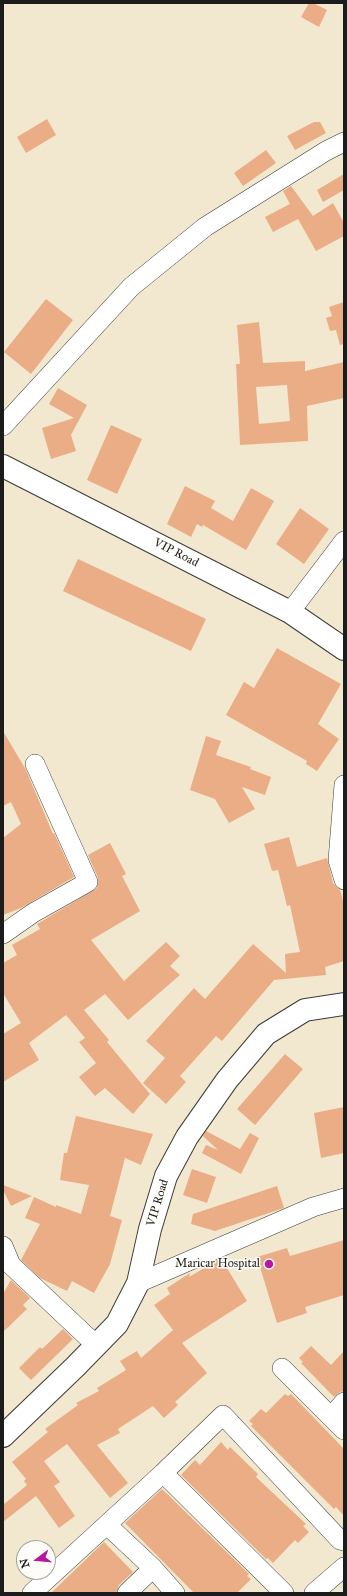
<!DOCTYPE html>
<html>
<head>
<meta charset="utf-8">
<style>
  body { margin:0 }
  #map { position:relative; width:347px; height:1596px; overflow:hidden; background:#f2e8cf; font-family:"IM FELL Great Primer",serif }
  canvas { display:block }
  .frame { position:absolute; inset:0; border:4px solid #1c1c1c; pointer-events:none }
  .north { position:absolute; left:16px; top:1540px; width:40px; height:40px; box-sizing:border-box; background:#fdfcf7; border:1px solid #a3a29f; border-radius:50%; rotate:254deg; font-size:11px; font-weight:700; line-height:16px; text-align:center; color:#1c1c1c }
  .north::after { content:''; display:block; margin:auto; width:14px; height:18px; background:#b5179e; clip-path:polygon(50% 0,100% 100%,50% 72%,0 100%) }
</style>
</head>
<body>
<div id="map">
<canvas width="347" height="1596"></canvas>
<div class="frame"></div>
<div class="north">N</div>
</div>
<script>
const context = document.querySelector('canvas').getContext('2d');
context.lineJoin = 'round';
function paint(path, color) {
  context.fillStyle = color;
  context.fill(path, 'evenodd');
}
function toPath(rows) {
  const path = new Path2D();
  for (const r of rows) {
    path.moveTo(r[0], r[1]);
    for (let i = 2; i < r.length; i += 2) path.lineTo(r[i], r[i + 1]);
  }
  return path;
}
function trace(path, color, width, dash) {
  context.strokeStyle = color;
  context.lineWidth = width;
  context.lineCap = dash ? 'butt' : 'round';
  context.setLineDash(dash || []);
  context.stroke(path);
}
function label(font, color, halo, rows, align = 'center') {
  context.font = font + ' "IM FELL Great Primer",serif';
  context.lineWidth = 3;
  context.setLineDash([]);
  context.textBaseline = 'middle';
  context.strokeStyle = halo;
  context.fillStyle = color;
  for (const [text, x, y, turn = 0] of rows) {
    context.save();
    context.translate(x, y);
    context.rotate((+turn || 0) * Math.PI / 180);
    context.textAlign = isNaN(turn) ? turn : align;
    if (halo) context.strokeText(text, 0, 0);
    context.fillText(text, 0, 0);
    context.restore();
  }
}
paint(toPath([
  [309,3,313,3,327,10,319,27,301,17],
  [47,119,56,135,26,153,17,137],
  [314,122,320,122,326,133,295,150,287,136],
  [266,150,276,163,243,186,234,173],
  [344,174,344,190,323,202,317,190],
  [291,186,313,216,333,203,344,223,344,236,316,251,298,219,273,232,265,217,290,204,283,191],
  [46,299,73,320,31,374,4,352],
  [344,302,344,344,340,345,336,330,330,331,326,318,332,316,329,307],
  [259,322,263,363,305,361,305,371,344,362,344,398,307,406,308,441,240,445,236,364,240,364,237,325],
  [287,385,290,421,259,424,256,387],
  [58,388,87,405,71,435,76,451,51,459,42,428,74,418,49,404],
  [111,425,142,439,117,494,87,480],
  [185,486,215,501,211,508,233,521,251,488,274,501,246,550,203,525,202,527,197,524,191,537,167,524],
  [300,508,329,529,304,564,276,544],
  [78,559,206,619,191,651,63,591],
  [277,648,341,684,318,724,339,739,317,771,306,764,307,761,226,715,244,682,254,688],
  [3,731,26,770,53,834,54,833,74,877,21,908,3,915,3,838,21,824,11,802,3,806],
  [206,736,221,741,216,755,251,767,250,769,271,777,265,795,242,787,255,809,229,823,215,799,190,790],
  [289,837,297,867,327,858,333,883,340,890,344,904,344,961,325,967,326,975,274,980,222,1041,216,1036,180,1076,186,1082,166,1104,143,1083,165,1058,146,1041,194,988,205,999,253,944,286,973,285,954,300,952,290,905,287,906,278,870,272,871,264,844],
  [110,843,126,874,122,876,140,911,91,940,124,981,166,942,180,956,170,966,180,975,128,1020,105,994,84,1010,109,1040,107,1042,150,1094,133,1114,105,1088,95,1096,79,1077,96,1063,79,1042,85,1038,66,1015,29,1043,39,1060,3,1082,3,1034,21,1023,3,993,3,963,17,955,12,945,40,929,37,924,97,888,98,878,88,855],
  [285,1054,303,1069,255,1125,237,1109],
  [344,1107,344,1153,321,1158,314,1113],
  [76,1116,153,1134,141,1165,125,1158,110,1216,122,1220,110,1264,94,1293,72,1281,67,1291,40,1278,21,1260,40,1224,25,1218,34,1197,56,1207,56,1205,81,1214,89,1185,60,1180,64,1153,67,1153],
  [206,1131,240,1149,250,1133,259,1138,241,1174,202,1153,206,1145,218,1150,203,1136],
  [192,1169,216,1177,207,1203,183,1195],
  [3,1185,32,1196,11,1206,3,1190],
  [277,1186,284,1208,215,1231,191,1224,193,1214],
  [344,1240,344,1295,305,1307,307,1313,277,1323,257,1257,287,1248,290,1256],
  [218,1260,222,1260,247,1301,182,1343,207,1373,175,1402,178,1405,164,1418,153,1406,118,1429,120,1433,97,1445,128,1483,110,1498,67,1444,44,1461,60,1482,54,1486,75,1516,59,1528,36,1496,3,1522,3,1505,27,1485,24,1481,26,1479,12,1462,48,1432,45,1429,78,1405,76,1403,99,1391,97,1388,126,1370,120,1361,137,1351,141,1358,173,1330,154,1305,170,1294,167,1288,190,1273,189,1277],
  [11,1280,30,1298,23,1305,27,1309,3,1332,3,1294],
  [63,1329,73,1339,31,1380,19,1368,40,1347,42,1349],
  [311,1346,331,1365,344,1351,344,1391,340,1392,334,1397,301,1363,303,1362,299,1358],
  [285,1394,288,1396,291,1394,344,1449,344,1516,336,1507,334,1509,251,1426,253,1424,249,1421,261,1409,266,1413],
  [221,1442,228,1450,230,1447,258,1474,256,1477,306,1524,303,1526,309,1532,298,1543,295,1540,273,1563,268,1558,266,1559,181,1475,195,1460,200,1465],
  [162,1489,249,1574,247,1576,251,1579,237,1593,194,1593,125,1523],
  [104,1542,133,1572,119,1585,116,1593,51,1593]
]), '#eaad85');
const minor = toPath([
  [3,426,131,287,205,227,326,151,344,142],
  [290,612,344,541],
  [344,785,338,860,344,880],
  [3,934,33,913,88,882,35,764],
  [3,1246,11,1265,96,1345],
  [138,1283,313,1207,344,1198],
  [282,1368,344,1430],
  [331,1417,344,1402],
  [163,1473,284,1593],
  [107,1525,153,1568,175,1593],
  [32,1593,163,1473,223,1415,340,1540,344,1541],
  [127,1593,153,1568],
  [314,1593,344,1567]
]);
const major = toPath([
  [3,466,290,612,344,649]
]);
const highway = toPath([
  [3,1436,75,1367,117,1324,138,1283,150,1229,166,1176,187,1137,227,1080,266,1034,305,1010,344,1004]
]);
trace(minor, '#3c3b37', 20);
trace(major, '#3c3b37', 24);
trace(highway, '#3c3b37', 24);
trace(minor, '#fff', 19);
trace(major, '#fff', 22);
trace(highway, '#fff', 22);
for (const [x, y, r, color] of [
  [269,1264,5,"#b5179e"]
]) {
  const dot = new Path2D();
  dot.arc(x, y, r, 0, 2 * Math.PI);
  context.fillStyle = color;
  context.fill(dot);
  trace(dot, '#fdfcf7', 1.5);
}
label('12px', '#1c1c1c', '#fdfcf7', [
  ["VIP Road",176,553,27],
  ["VIP Road",158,1203,-73]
]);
label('12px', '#1c1c1c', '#fdfcf7', [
  ["Maricar Hospital",260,1264]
], 'right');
</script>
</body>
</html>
